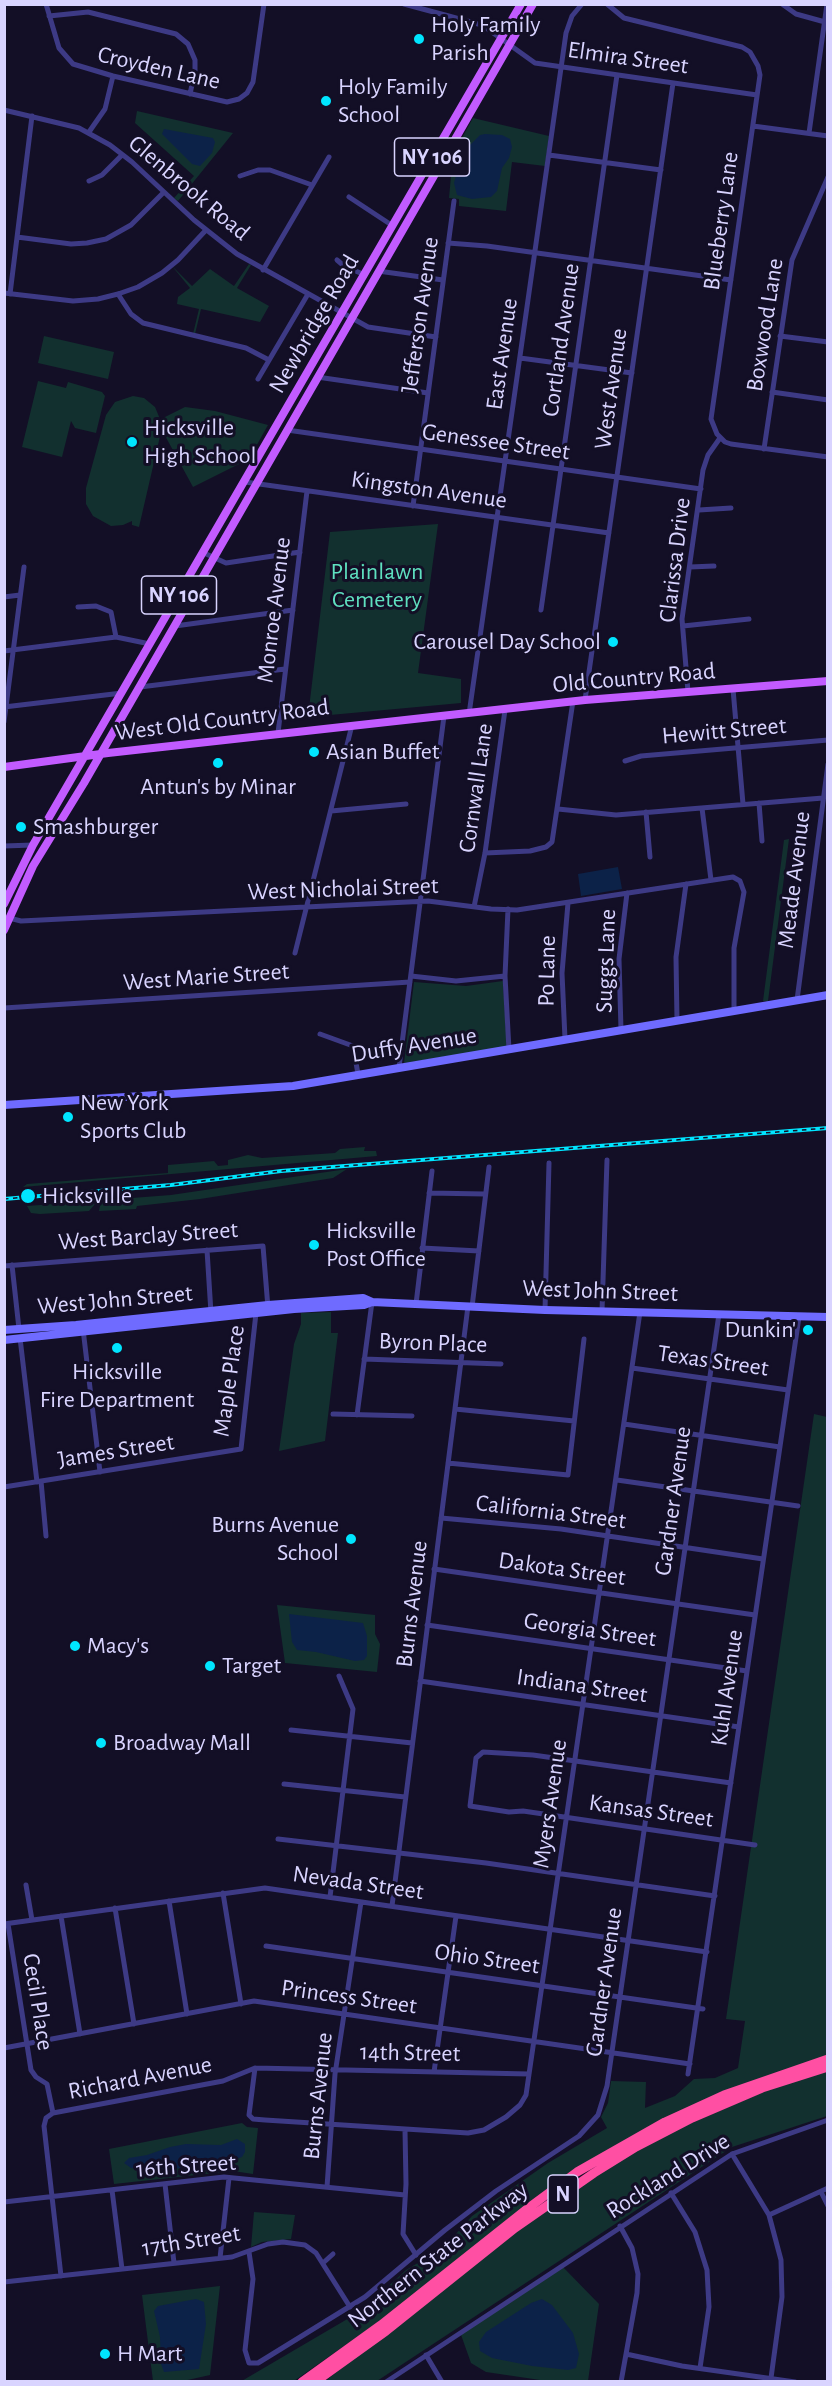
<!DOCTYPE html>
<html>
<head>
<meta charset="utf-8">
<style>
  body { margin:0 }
  #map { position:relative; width:832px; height:2386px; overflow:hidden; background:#130f26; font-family:"Alegreya Sans",sans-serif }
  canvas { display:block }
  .frame { position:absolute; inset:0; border:6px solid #d9d4ff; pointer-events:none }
</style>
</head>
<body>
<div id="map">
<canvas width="832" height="2386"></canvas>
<div class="frame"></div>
</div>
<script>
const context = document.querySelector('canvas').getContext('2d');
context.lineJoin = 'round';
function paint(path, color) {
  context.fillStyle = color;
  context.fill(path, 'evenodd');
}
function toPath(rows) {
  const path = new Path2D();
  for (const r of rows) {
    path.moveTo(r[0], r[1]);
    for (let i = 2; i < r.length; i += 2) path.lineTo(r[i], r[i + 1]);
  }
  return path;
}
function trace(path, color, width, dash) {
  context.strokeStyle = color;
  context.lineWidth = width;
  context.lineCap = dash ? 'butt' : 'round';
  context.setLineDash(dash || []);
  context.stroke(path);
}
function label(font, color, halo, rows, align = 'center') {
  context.font = font + ' "Alegreya Sans",sans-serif';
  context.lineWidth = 6;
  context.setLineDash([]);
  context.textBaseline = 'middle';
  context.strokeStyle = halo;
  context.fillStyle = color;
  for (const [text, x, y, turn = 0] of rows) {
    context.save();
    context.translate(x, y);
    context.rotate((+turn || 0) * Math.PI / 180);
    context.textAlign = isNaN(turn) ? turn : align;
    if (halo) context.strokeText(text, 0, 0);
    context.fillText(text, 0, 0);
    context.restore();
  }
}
paint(toPath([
  [137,111,233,133,178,201,174,198,194,176,135,123],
  [473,118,549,136,545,166,512,162,506,211,459,206,459,199,449,198,453,154],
  [249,264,251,265,237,288,269,306,260,322,201,309,195,334,193,334,199,309,177,304,178,297,190,288,172,266,192,286,210,269,234,286],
  [44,336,114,352,108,379,38,363],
  [38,381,66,388,68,382,102,392,105,396,96,433,75,428,71,421,62,457,22,447],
  [133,396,144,398,155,407,160,419,161,432,139,527,132,525,132,521,123,525,111,526,93,516,86,504,86,488,106,415,115,402],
  [185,407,215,411,268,425,249,459,193,487,163,432,163,418],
  [438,524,418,673,461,679,461,703,308,717,330,532],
  [789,839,768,1001,763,1001,784,840],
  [503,981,507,1047,404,1063,414,982,466,986],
  [365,1147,364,1151,376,1151,377,1156,23,1187,27,1184,168,1173,168,1165,214,1161,218,1166,228,1165,228,1160,248,1155,262,1158,335,1153,340,1149],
  [347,1169,333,1178,200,1199,137,1206,136,1209,99,1211,100,1206,95,1204,89,1211,40,1214,31,1213,27,1206,171,1195],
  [331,1312,331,1333,338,1333,325,1441,279,1451,294,1344,301,1324,301,1313],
  [814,1414,827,1417,827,2055,592,2160,374,2325,294,2381,240,2382,361,2311,406,2270,443,2248,472,2216,548,2163,607,2128,601,2117,608,2103,611,2081,646,2082,645,2108,675,2096,694,2079,715,2078,738,2068,745,2021,726,2019],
  [277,1605,375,1615,375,1634,380,1644,377,1672,285,1663],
  [827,2072,827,2116,732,2147,377,2381,324,2382,509,2236,609,2166,678,2129,772,2088,812,2075],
  [242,2123,247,2127,258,2128,253,2174,233,2171,114,2184,109,2149],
  [254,2212,295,2215,291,2239,262,2242,251,2247],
  [561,2265,599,2304,588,2381,547,2381,486,2372,471,2363,460,2332],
  [220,2286,210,2375,183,2381,153,2381,142,2295]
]), '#12302f');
paint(toPath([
  [164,129,213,138,215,142,212,153,200,166,192,164,162,134],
  [485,134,502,135,510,139,512,147,509,158,502,168,497,191,491,197,481,198,472,199,457,195,454,183,458,169,469,146,480,135],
  [618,867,622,889,581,896,578,874],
  [289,1614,363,1623,367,1636,367,1656,364,1660,355,1661,316,1652,297,1650,292,1642],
  [237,2139,245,2144,245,2152,242,2157,219,2164,193,2168,147,2169,131,2168,124,2163,129,2158,147,2155,170,2147,186,2144,221,2145],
  [196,2299,204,2302,206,2324,199,2369,164,2372,161,2364,160,2337,154,2311,158,2306],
  [542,2299,552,2305,573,2333,579,2354,576,2368,568,2370,532,2366,492,2358,480,2351,479,2342,486,2332,531,2303]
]), '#0c2248');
trace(toPath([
  [46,4,59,48,73,64,113,76,227,102,239,99,247,93,253,82,264,4],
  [404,4,482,25,535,63,757,95],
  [607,4,624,18,742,47,750,52,758,66,760,75,711,419,717,434,725,442,731,444,828,457],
  [782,4,796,14,825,22],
  [49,16,88,12,176,34,188,44,195,60,195,71,190,94],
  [4,110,79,128,110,145,132,162,194,220,237,254,368,327,436,337],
  [753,126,828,136],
  [89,132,105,109,113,76],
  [809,133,827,4],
  [549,155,661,170],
  [240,176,258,170,270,170,312,185],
  [89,181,102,175,122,155],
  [349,197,393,226],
  [17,237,71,244,87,243,106,239,131,225,164,192],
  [448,243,487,246,731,280],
  [337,260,344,266,365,275],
  [263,270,329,157],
  [378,271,443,280],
  [4,293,73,301,98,299,118,294,138,287,162,273,178,260,206,230],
  [10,294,32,116],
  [118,294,131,314,143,323,246,348,269,360],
  [780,336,828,342],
  [520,358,632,373],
  [317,377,428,393],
  [258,379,308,294],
  [772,392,828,400],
  [287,430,701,489],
  [764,449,792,260,828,177],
  [245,482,609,533],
  [413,506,454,201],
  [699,510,731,508],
  [204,553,226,563,300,552],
  [690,567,714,566],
  [4,597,20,595],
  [78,607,96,606,111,612,116,637],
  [541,610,617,75],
  [175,626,293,610],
  [683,626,749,619],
  [4,651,116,637,150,644],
  [140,687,285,669],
  [733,689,743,804],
  [688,692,682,619,703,470,708,455,720,438],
  [585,700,673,83],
  [4,707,122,693],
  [469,714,566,33,572,16,582,4],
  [4,722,24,567],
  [278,733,307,491],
  [625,761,641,756,828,740],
  [759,803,762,841],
  [702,808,711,880],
  [558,809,616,815,823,798],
  [331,811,406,804],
  [646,812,650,857],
  [4,846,33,845],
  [485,853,530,851,546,847,552,842,573,701],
  [474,907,485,853,505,710],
  [508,909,505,976,509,1050],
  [9,918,21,921,428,901,491,909,517,910,733,877,740,881,744,892,734,948,734,1011],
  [295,953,352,725],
  [411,976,456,981,505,976],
  [797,1000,828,764],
  [4,1008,410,982],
  [677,1021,676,957,686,884],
  [621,1030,619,959,627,893],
  [320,1034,353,1046,358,1074],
  [565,1039,562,973,568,903],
  [399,1067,444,716],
  [429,1193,485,1194],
  [422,1248,479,1251],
  [207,1250,211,1313],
  [12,1265,19,1329],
  [4,1266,263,1246,268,1308],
  [416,1304,432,1171],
  [472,1307,489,1167],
  [545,1310,549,1163],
  [602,1311,607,1160],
  [83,1329,100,1472],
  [20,1338,37,1482],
  [364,1359,501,1364],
  [632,1368,788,1390],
  [455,1409,574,1421],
  [333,1414,412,1416],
  [357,1415,372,1302],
  [624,1424,780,1447],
  [448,1463,568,1475,584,1339],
  [617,1480,798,1506],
  [41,1481,46,1536],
  [4,1487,241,1449,256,1313],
  [441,1518,561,1529,763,1559],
  [434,1569,755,1615],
  [427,1625,747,1671],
  [420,1681,739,1727],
  [291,1730,412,1743],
  [731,1783,533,1755,483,1752,476,1758,470,1806,509,1812,523,1811,755,1845],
  [284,1784,405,1797],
  [278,1839,486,1863,715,1896],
  [26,1885,32,1920],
  [223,1893,241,2004],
  [330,1897,353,1709,339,1676],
  [169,1901,187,2014],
  [392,1906,468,1306],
  [115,1908,134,2024],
  [61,1916,80,2034],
  [4,1924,265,1888,707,1952],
  [8,1924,31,2070,36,2077,47,2084,53,2113],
  [266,1946,703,2009],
  [4,2048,254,2001,690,2064],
  [255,2068,249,2115,253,2119,265,2120,468,2133,484,2130,506,2117,520,2105,526,2095,640,1312],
  [434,2072,456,1916],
  [688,2074,799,1317],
  [405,2130,406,2184,403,2234,416,2255],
  [732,2154,769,2215,781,2260,782,2297,771,2378],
  [165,2184,174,2263],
  [327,2187,335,2074,361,1902],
  [112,2190,122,2269],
  [821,2192,828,2206],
  [671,2193,695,2232,707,2270,709,2307,700,2368],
  [4,2202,224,2177,405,2195],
  [769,2215,828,2188],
  [620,2226,632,2248,638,2274,637,2293,621,2382],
  [249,2252,253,2279,245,2350,249,2363,258,2363,365,2297,445,2230,496,2191,579,2136,598,2115,607,2086,719,1314],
  [220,2258,229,2178],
  [323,2263,333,2254],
  [61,2276,44,2126,46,2118,53,2113,223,2081,255,2068,529,2074],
  [4,2282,232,2257,268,2244,283,2242,305,2245,316,2253,350,2307],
  [626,2354,682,2366,795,2382],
  [426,2355,442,2382],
  [386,2382,732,2154,828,2120]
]), '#3d3a85', 5);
trace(toPath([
  [4,1105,293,1086,828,995],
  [4,1330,76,1325,268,1305,363,1298,372,1302],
  [4,1340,294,1309,364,1305,372,1302,545,1310,828,1317]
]), '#6f6bff', 8);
trace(toPath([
  [4,767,108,753,585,700,828,681],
  [4,904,33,845,521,4],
  [4,930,33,866,84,783,533,4]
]), '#c25bff', 8);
trace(toPath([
  [302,2382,381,2325,527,2209,577,2172,665,2122,724,2095,828,2059],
  [315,2382,386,2331,515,2228,594,2173,636,2147,692,2118,762,2088,828,2067]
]), '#ff4fa3', 9);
const rail = toPath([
  [4,1199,171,1185,281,1171,828,1128]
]);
trace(rail, '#00e5ff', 4);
trace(rail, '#130f26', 1.5, [4.5]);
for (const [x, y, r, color] of [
  [419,39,6,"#00e5ff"],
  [326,101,6,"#00e5ff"],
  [132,442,6,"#00e5ff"],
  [613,642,6,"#00e5ff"],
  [314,752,6,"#00e5ff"],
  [218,763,6,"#00e5ff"],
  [21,827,6,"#00e5ff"],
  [68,1117,6,"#00e5ff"],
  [28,1196,8,"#00e5ff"],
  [314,1245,6,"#00e5ff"],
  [808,1330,6,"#00e5ff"],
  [117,1348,6,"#00e5ff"],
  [351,1539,6,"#00e5ff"],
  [75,1646,6,"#00e5ff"],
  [210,1666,6,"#00e5ff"],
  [101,1743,6,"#00e5ff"],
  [105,2354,6,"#00e5ff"]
]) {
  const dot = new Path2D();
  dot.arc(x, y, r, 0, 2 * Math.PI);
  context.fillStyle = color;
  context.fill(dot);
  trace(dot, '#130f26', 2);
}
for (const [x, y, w] of [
  [432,157,75],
  [179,595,75],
  [563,2194,30]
]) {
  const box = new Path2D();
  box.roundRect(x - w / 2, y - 19, w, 38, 4.5);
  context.fillStyle = '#130f26';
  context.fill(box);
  trace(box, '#d9d4ff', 1.5);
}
label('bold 22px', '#d9d4ff', null, [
  ["NY 106",432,157],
  ["NY 106",179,595],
  ["N",563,2194]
]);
label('24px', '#d9d4ff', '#130f26', [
  ["Holy Family",431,25],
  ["Parish",431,53],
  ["Holy Family",338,87],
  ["School",338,115],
  ["Hicksville",144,428],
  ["High School",144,456],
  ["Carousel Day School",601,642,"right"],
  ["Asian Buffet",326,752],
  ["Antun's by Minar",218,787,"center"],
  ["Smashburger",33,827],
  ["New York",80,1103],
  ["Sports Club",80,1131],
  ["Hicksville",42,1196],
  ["Hicksville",326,1231],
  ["Post Office",326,1259],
  ["Dunkin'",796,1330,"right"],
  ["Hicksville",117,1372,"center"],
  ["Fire Department",117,1400,"center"],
  ["Burns Avenue",339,1525,"right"],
  ["School",339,1553,"right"],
  ["Macy's",87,1646],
  ["Target",222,1666],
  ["Broadway Mall",113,1743],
  ["H Mart",117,2354]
], 'left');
label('24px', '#d9d4ff', '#130f26', [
  ["Elmira Street",628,58,8],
  ["Croyden Lane",159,68,13],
  ["Glenbrook Road",189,188,40],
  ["Blueberry Lane",721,221,-82],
  ["Jefferson Avenue",420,315,-82],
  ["Newbridge Road",314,324,-60],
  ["Boxwood Lane",765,325,-81],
  ["Cortland Avenue",561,340,-82],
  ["East Avenue",502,354,-82],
  ["West Avenue",611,389,-82],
  ["Genessee Street",496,442,8],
  ["Kingston Avenue",429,490,8],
  ["Clarissa Drive",675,560,-83],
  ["Monroe Avenue",274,610,-83],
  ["Old Country Road",634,678,-5],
  ["West Old Country Road",222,720,-7],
  ["Hewitt Street",724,731,-5],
  ["Cornwall Lane",476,788,-82],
  ["Meade Avenue",794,880,-83],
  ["West Nicholai Street",343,889,-2],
  ["Suggs Lane",606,961,-88],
  ["Po Lane",547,971,-89],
  ["West Marie Street",206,977,-4],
  ["Duffy Avenue",414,1045,-9],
  ["West Barclay Street",148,1236,-4],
  ["West John Street",600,1291,2],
  ["West John Street",115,1300,-5],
  ["Byron Place",433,1343,2],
  ["Texas Street",713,1361,8],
  ["Maple Place",229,1381,-82],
  ["James Street",116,1451,-9],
  ["Gardner Avenue",673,1501,-82],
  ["California Street",551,1512,7],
  ["Dakota Street",562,1569,8],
  ["Burns Avenue",412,1604,-83],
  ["Georgia Street",590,1630,8],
  ["Indiana Street",582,1686,8],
  ["Kuhl Avenue",727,1688,-82],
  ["Myers Avenue",550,1804,-82],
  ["Kansas Street",651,1811,8],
  ["Nevada Street",358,1883,8],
  ["Ohio Street",487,1959,8],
  ["Gardner Avenue",604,1982,-82],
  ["Princess Street",349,1997,8],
  ["Cecil Place",38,2002,81],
  ["14th Street",410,2053,1],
  ["Richard Avenue",140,2078,-11],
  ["Burns Avenue",318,2096,-84],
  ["16th Street",186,2166,-4],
  ["Rockland Drive",668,2176,-32],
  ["17th Street",191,2241,-9],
  ["Northern State Parkway",438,2255,-38]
]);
label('24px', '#5fe0c0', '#130f26', [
  ["Plainlawn",377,572],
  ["Cemetery",377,600]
]);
</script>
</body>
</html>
